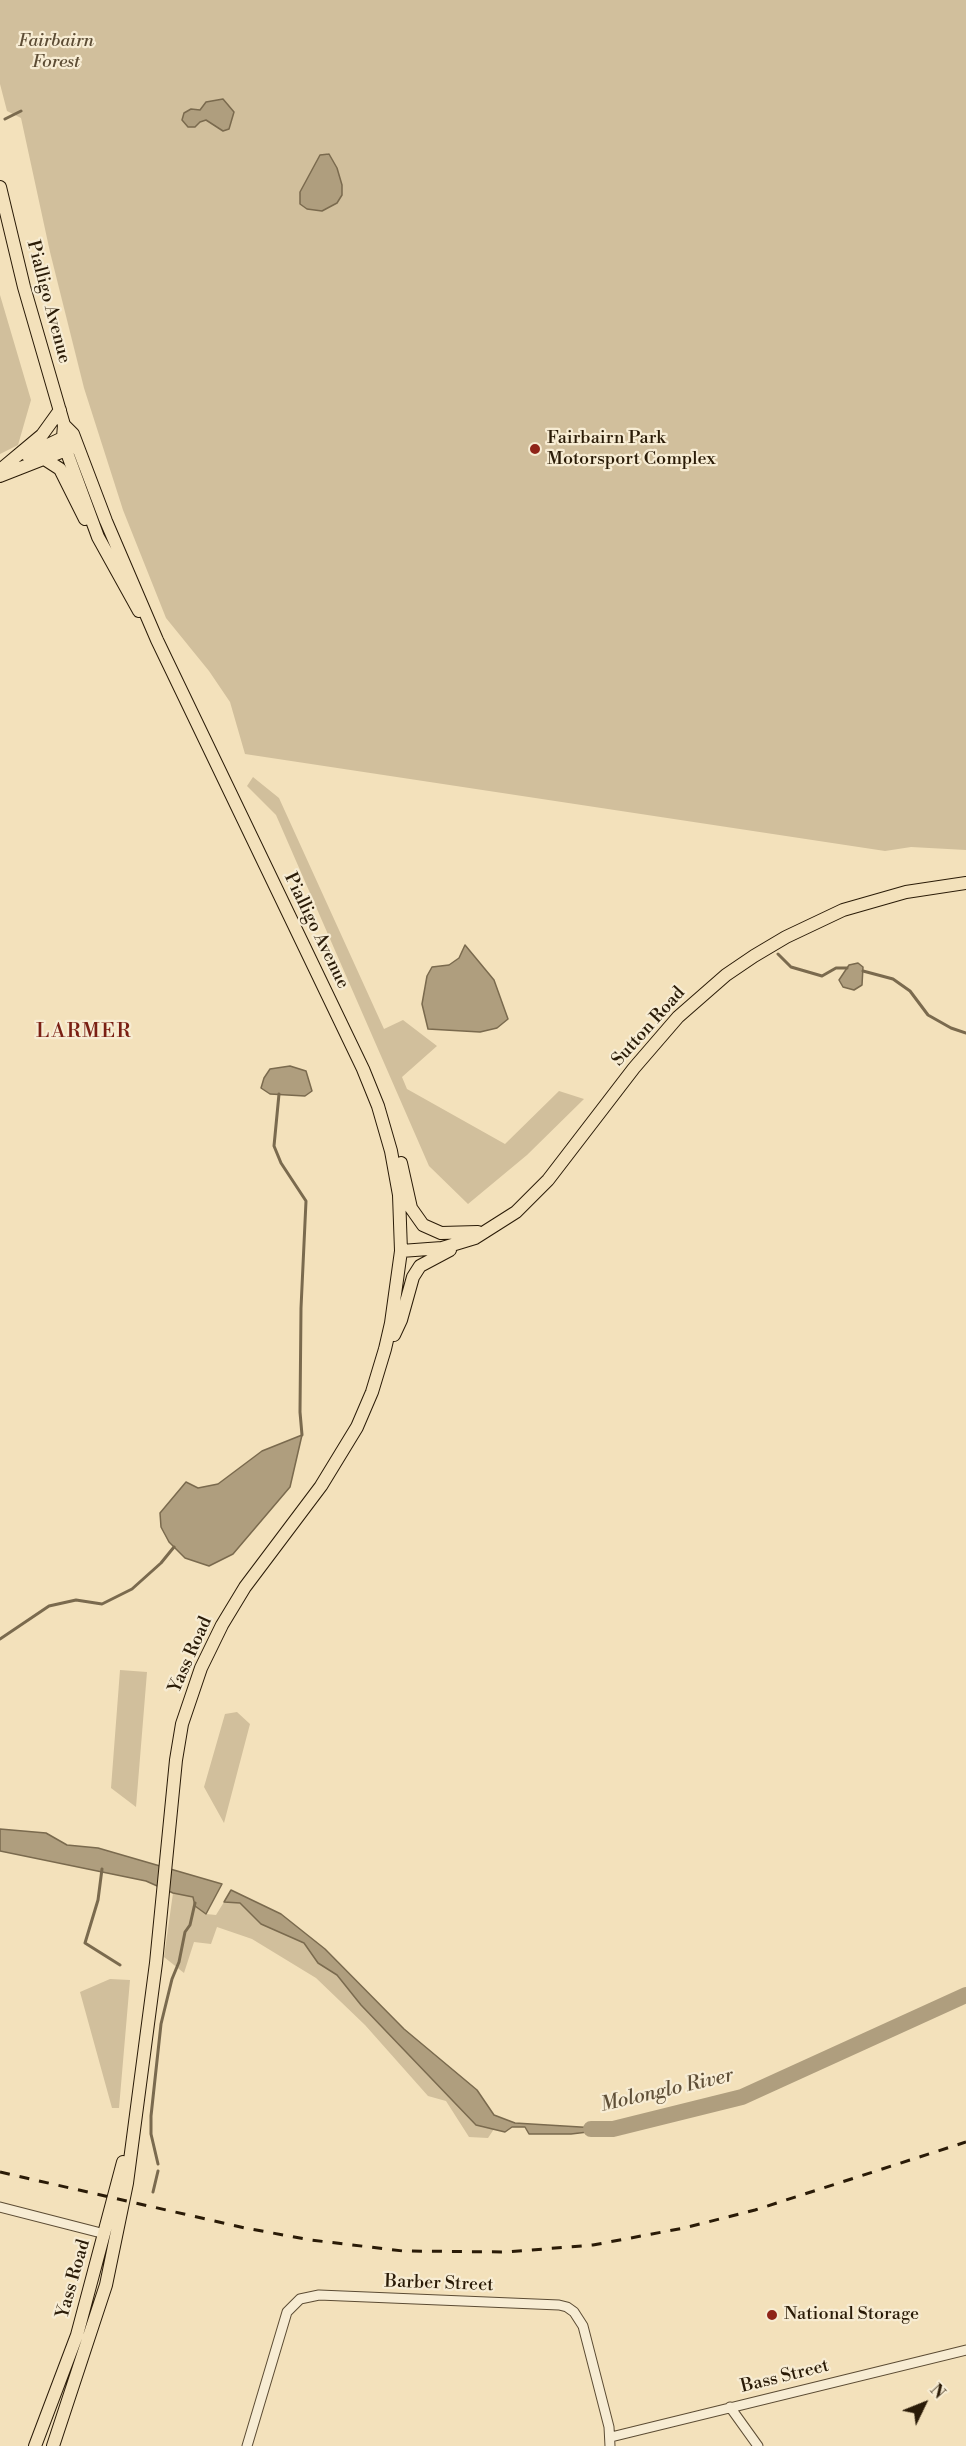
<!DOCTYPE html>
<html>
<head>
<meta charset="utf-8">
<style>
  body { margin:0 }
  #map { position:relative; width:966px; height:2446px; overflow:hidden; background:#f3e1bb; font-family:"Libre Bodoni",serif }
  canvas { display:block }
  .north { position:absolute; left:894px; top:2374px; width:60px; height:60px; -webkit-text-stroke:4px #f7ecd3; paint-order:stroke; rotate:47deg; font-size:16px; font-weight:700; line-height:24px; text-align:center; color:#2a1b07 }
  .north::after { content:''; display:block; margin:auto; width:21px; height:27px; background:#2a1b07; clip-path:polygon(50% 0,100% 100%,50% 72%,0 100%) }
</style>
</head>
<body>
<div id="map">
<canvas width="966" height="2446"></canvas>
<div class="north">N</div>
</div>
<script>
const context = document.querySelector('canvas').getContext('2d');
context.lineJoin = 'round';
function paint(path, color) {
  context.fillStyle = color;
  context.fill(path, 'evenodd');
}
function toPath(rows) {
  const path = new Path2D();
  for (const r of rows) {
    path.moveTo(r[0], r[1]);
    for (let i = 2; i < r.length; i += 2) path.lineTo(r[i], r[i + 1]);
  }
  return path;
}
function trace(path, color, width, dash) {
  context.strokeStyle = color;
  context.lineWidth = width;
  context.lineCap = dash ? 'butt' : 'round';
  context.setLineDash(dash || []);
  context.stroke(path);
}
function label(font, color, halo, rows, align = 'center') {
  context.font = font + ' "Libre Bodoni",serif';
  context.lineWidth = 4.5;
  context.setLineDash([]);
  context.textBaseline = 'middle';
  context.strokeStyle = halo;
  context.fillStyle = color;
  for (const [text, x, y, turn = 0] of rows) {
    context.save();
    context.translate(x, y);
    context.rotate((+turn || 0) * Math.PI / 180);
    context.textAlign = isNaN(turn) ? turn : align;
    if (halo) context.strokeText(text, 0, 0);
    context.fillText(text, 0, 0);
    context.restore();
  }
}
paint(toPath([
  [0,0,966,0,966,850,911,847,885,851,245,754,230,702,209,671,166,618,123,510,84,388,50,252,21,118,7,111,0,84],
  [0,295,31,400,18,445,0,454],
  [253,777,279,798,384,1029,403,1020,437,1046,402,1077,407,1089,505,1144,559,1091,584,1099,527,1155,468,1204,429,1166,276,815,247,786],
  [120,1670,147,1672,136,1807,111,1788],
  [237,1712,250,1724,224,1823,204,1787,225,1714],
  [173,1893,194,1897,195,1906,206,1914,216,1915,224,1902,240,1903,261,1924,304,1943,318,1963,337,1975,361,2005,476,2125,494,2129,488,2138,469,2137,446,2101,428,2096,365,2025,316,1978,252,1939,217,1927,211,1944,194,1942,184,1973,164,1957],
  [110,1979,130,1980,119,2108,112,2108,80,1992]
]), '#d1bf9c');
const water = toPath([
  [223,99,234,112,229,129,223,131,206,120,200,122,195,127,188,127,182,120,184,113,191,109,200,110,206,102,223,99],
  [329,154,337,168,342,185,342,195,337,203,322,211,307,209,300,204,300,192,320,155,329,154],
  [465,945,494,980,508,1019,497,1028,480,1032,428,1029,422,1004,427,976,432,967,449,965,459,958,465,945],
  [858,963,863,967,862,985,854,990,843,987,839,980,849,965,858,963],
  [290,1066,306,1071,312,1091,305,1096,270,1094,261,1088,264,1078,270,1069,290,1066],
  [302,1435,290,1487,233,1554,209,1566,185,1558,169,1542,161,1527,160,1513,186,1482,198,1488,218,1484,262,1451,302,1435],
  [0,1829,46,1833,67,1845,98,1848,222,1884,206,1914,195,1906,193,1897,173,1893,146,1881,0,1851,0,1829],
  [231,1890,281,1914,325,1949,404,2029,477,2090,494,2115,515,2123,613,2129,571,2134,529,2134,525,2127,512,2127,505,2132,476,2125,361,2005,337,1975,318,1963,304,1943,261,1924,240,1903,224,1902,231,1890]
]);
paint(water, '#af9e7e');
trace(water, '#7a6a4e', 1.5);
trace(toPath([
  [5,119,21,111],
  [778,954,791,967,822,976,836,968,847,968],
  [863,971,893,979,910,991,928,1015,951,1028,966,1033],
  [279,1094,274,1146,281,1163,306,1201,301,1308,300,1412,302,1435],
  [0,1639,49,1606,76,1600,102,1604,132,1589,161,1563,174,1547],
  [102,1869,98,1900,85,1943,120,1965],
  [158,2164,151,2134,151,2116,161,2024,172,1979,179,1962,185,1932,190,1925,195,1903],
  [153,2192,158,2171]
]), '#7a6a4e', 3);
trace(toPath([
  [591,2129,613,2129,742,2097,966,1995]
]), '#af9e7e', 16);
const minor = toPath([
  [0,2207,105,2234],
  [730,2407,758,2446],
  [611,2437,966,2350],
  [247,2446,287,2312,300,2299,319,2295,559,2305,567,2307,574,2312,583,2326,609,2427,610,2446]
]);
const major = toPath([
  [0,187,24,287,64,425,63,437,66,450,98,537,139,611],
  [27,455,71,434],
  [43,458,60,469,85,519],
  [0,470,42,435,60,410],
  [0,476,74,447],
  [401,1163,411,1208,423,1225,441,1233,478,1232],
  [401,1251,442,1248,475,1238,516,1212,548,1180,634,1068,678,1017,726,975,754,956,786,937,843,910,906,892,966,883],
  [394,1335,401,1320,413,1277,420,1266,450,1250],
  [35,2446,77,2335,123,2162],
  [53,2446,106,2285,127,2183,156,1963,176,1760,182,1724,201,1668,222,1625,245,1587,321,1486,357,1427,372,1392,385,1349,391,1323,401,1251,399,1195,391,1151,378,1106,363,1069,157,640,106,521,73,434,64,425]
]);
trace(minor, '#5c4c34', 11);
trace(major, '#2a1b07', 14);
trace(minor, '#f7ecd3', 9);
trace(major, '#f3e1bb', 12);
trace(toPath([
  [0,2172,245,2228,311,2240,403,2251,507,2252,593,2245,684,2228,755,2210,966,2142]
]), '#2a1b07', 3, [10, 10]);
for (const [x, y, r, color] of [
  [535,449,6,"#8f2418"],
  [772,2315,6,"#8f2418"]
]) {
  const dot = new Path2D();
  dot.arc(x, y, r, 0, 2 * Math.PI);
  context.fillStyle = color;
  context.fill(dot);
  trace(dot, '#f7ecd3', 2);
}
label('italic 18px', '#5c4c34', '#f7ecd3', [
  ["Fairbairn",56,42],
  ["Forest",56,63]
]);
label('18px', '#2a1b07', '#f7ecd3', [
  ["Pialligo Avenue",48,302,75],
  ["Pialligo Avenue",316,931,64],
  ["Sutton Road",649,1027,-48],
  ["Yass Road",191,1655,-66],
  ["Yass Road",74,2279,-74],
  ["Barber Street",439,2284,2],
  ["Bass Street",785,2377,-14]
]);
label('18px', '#2a1b07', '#f7ecd3', [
  ["Fairbairn Park",547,439],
  ["Motorsport Complex",547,460],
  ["National Storage",784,2315]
], 'left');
context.letterSpacing = '1.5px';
label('20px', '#7a1f14', '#f7ecd3', [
  ["LARMER",84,1032]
]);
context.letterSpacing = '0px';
label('italic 20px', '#5f4f37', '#f7ecd3', [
  ["Molonglo River",667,2091,-13]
]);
</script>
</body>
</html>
